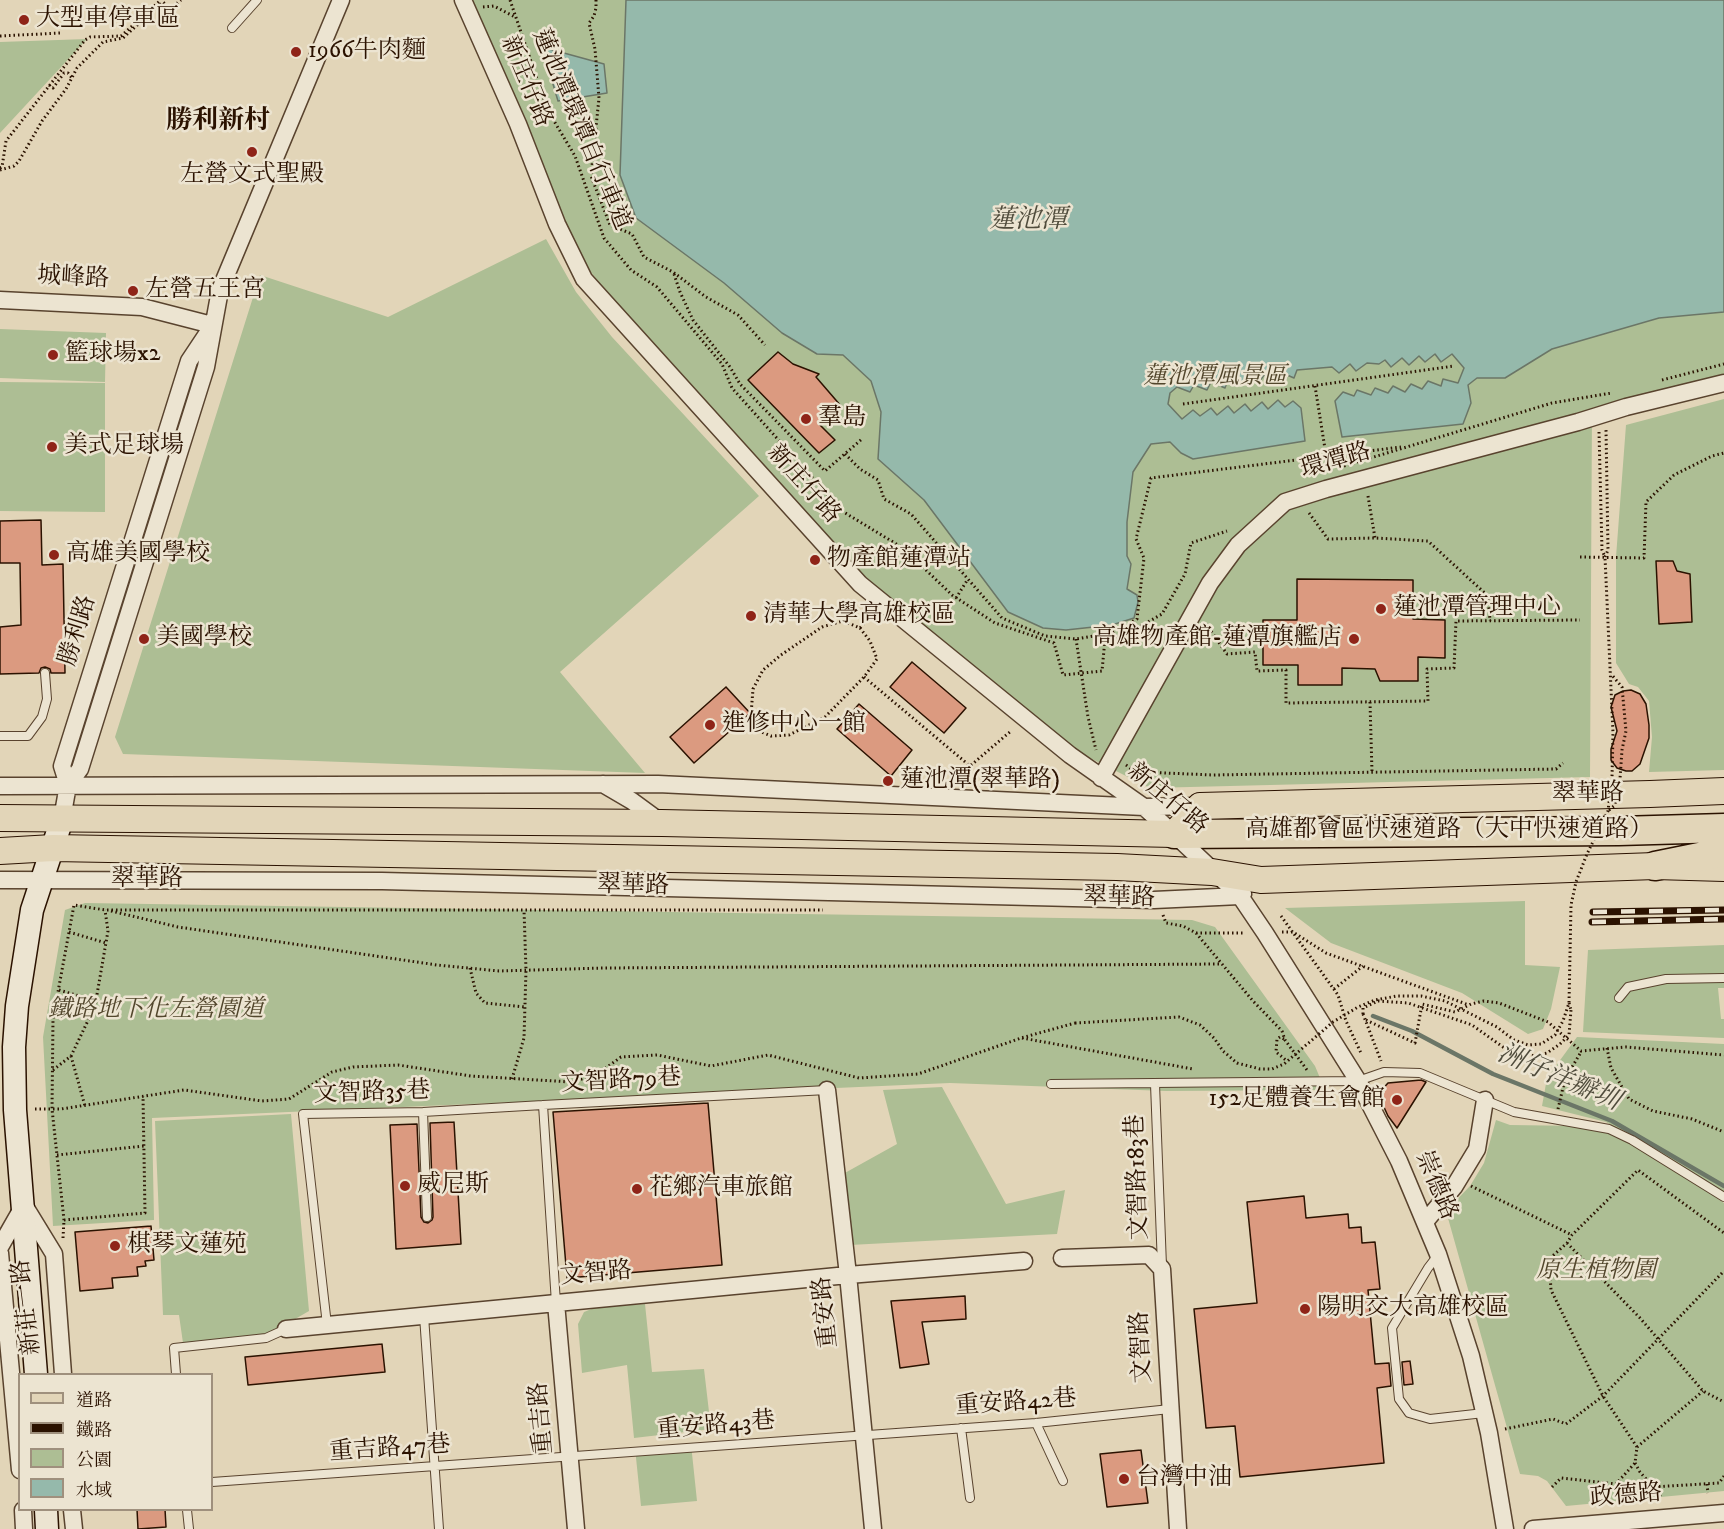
<!DOCTYPE html>
<html>
<head>
<meta charset="utf-8">
<style>
  body { margin:0 }
  #map { position:relative; width:1724px; height:1529px; overflow:hidden; background:#e2d5b8; font-family:"IM FELL DW Pica","Noto Serif TC",serif }
  canvas { display:block }
  .legend { position:absolute; left:18px; top:1373px; width:195px; height:138px; box-sizing:border-box; background:#ece4d1; border:2px solid #9f907d; margin:0; padding:8px 10px; list-style:none; font-size:18px; color:#2b1200 }
  .legend li { display:flex; align-items:center; gap:12px; height:30px }
  .legend b { width:30px; border:2px solid #9f907d }
</style>
</head>
<body>
<div id="map">
<canvas width="1724" height="1529"></canvas>
<ul class="legend">
<li><b style="height:8px;background:#e2d5b8"></b>道路</li>
<li><b style="height:8px;background:#2b1200"></b>鐵路</li>
<li><b style="height:16px;background:#adbe94"></b>公園</li>
<li><b style="height:16px;background:#95b9ab"></b>水域</li>
</ul>
</div>
<script>
const context = document.querySelector('canvas').getContext('2d');
context.lineJoin = 'round';
function paint(path, color) {
  context.fillStyle = color;
  context.fill(path, 'evenodd');
}
function toPath(rows) {
  const path = new Path2D();
  for (const r of rows) {
    path.moveTo(r[0], r[1]);
    for (let i = 2; i < r.length; i += 2) path.lineTo(r[i], r[i + 1]);
  }
  return path;
}
function trace(path, color, width, dash) {
  context.strokeStyle = color;
  context.lineWidth = width;
  context.lineCap = dash ? 'butt' : 'round';
  context.setLineDash(dash || []);
  context.stroke(path);
}
function label(font, color, halo, rows, align = 'center') {
  context.font = font + ' "IM FELL DW Pica","Noto Serif TC",serif';
  context.lineWidth = 5;
  context.setLineDash([]);
  context.textBaseline = 'middle';
  context.strokeStyle = halo;
  context.fillStyle = color;
  for (const [text, x, y, turn = 0] of rows) {
    context.save();
    context.translate(x, y);
    context.rotate((+turn || 0) * Math.PI / 180);
    context.textAlign = isNaN(turn) ? turn : align;
    if (halo) context.strokeText(text, 0, 0);
    context.fillText(text, 0, 0);
    context.restore();
  }
}
paint(toPath([
  [473,0,1724,0,1724,375,1592,408,1590,777,1150,788,1080,753,882,595,851,565,613,301,587,267,566,223],
  [87,39,0,133,0,42],
  [546,239,576,292,612,337,759,496,560,672,645,773,123,754,115,737,260,275,388,317],
  [0,329,106,333,105,382,0,378],
  [0,382,105,383,105,512,0,511],
  [1724,399,1724,770,1649,772,1652,737,1649,701,1638,687,1629,684,1616,663,1616,557,1626,425],
  [1525,901,1525,965,1560,967,1551,1009,1543,1029,1528,1034,1462,993,1331,943,1285,908],
  [85,903,1192,920,1215,927,1315,1066,1325,1090,1166,1091,950,1083,152,1118,154,1220,53,1226,43,1037,65,910],
  [1724,945,1724,988,1718,988,1721,1019,1724,1019,1724,1038,1583,1032,1588,950],
  [1577,1037,1724,1044,1724,1192,1606,1122,1542,1106,1547,1078],
  [942,1087,1006,1204,1065,1190,1057,1234,850,1245,843,1174,897,1144,883,1090],
  [291,1114,309,1311,271,1333,183,1343,179,1315,163,1315,155,1121],
  [1496,1120,1510,1125,1581,1126,1608,1133,1650,1153,1724,1203,1724,1491,1566,1506,1547,1481,1538,1476,1520,1474,1446,1211,1470,1186,1484,1163],
  [645,1304,652,1372,704,1369,711,1429,634,1438,627,1365,582,1373,578,1324,584,1312,594,1308],
  [691,1444,697,1501,641,1506,635,1448]
]), '#adbe94');
const water = toPath([
  [626,0,1724,0,1724,312,1659,318,1552,349,1505,378,1477,378,1468,385,1471,403,1463,424,1342,437,1335,401,1343,392,1354,396,1357,390,1371,395,1375,388,1388,393,1393,386,1405,392,1411,384,1422,389,1428,381,1441,386,1443,379,1458,383,1464,368,1452,354,1441,362,1435,354,1425,362,1419,356,1409,365,1402,358,1391,367,1385,360,1379,364,1367,363,1356,371,1350,364,1339,373,1332,367,1297,370,1294,378,1280,372,1277,380,1264,375,1259,382,1246,377,1243,385,1228,380,1225,388,1211,382,1207,390,1194,385,1190,392,1177,387,1170,393,1168,404,1182,419,1193,410,1200,416,1211,408,1217,415,1228,406,1234,413,1245,404,1251,411,1262,402,1268,409,1278,400,1285,407,1293,401,1301,408,1305,441,1193,459,1181,453,1170,442,1151,444,1133,472,1127,522,1127,556,1131,564,1127,589,1137,595,1138,602,1134,618,1112,625,1066,630,1043,628,1008,612,924,500,878,459,881,412,871,381,843,355,817,354,782,333,724,283,636,218,620,175,626,0],
  [542,47,604,64,607,93,558,101,542,47]
]);
paint(water, '#95b9ab');
trace(water, '#6b7667', 1.5);
trace(toPath([
  [1373,1016,1412,1031,1493,1074,1612,1121,1724,1186]
]), '#6b7667', 4.5);
const building = toPath([
  [778,352,793,364,819,374,816,377,841,406,820,425,835,440,819,453,748,380,778,352],
  [41,520,42,565,63,564,65,673,51,673,50,669,45,667,41,668,39,673,0,674,0,627,21,625,20,563,0,563,0,521,41,520],
  [1656,561,1673,561,1677,571,1690,574,1692,622,1659,624,1656,561],
  [1297,579,1413,580,1413,619,1445,620,1445,658,1418,657,1418,681,1380,681,1375,669,1342,668,1342,685,1298,685,1298,665,1263,665,1263,620,1297,620,1297,579],
  [912,662,966,708,944,733,890,687,912,662],
  [726,687,750,713,694,763,670,737,726,687],
  [1631,690,1640,694,1646,704,1649,725,1649,738,1640,764,1632,771,1626,771,1617,768,1611,760,1611,749,1617,731,1611,707,1615,695,1623,691,1631,690],
  [859,704,912,750,891,776,837,729,859,704],
  [1421,1080,1426,1082,1397,1128,1388,1116,1378,1094,1388,1083,1421,1080],
  [708,1103,722,1265,567,1278,553,1112,708,1103],
  [454,1122,461,1244,396,1249,390,1125,417,1124,421,1217,424,1222,428,1223,432,1220,433,1217,430,1123,454,1122],
  [1304,1196,1306,1218,1348,1214,1349,1228,1361,1227,1362,1243,1375,1242,1380,1289,1368,1290,1375,1364,1389,1363,1391,1386,1377,1388,1384,1463,1240,1477,1235,1426,1206,1428,1194,1309,1257,1303,1247,1202,1304,1196],
  [151,1226,154,1260,145,1261,146,1266,137,1267,138,1276,112,1278,113,1288,80,1291,75,1232,151,1226],
  [965,1296,966,1319,922,1322,929,1364,900,1368,891,1301,965,1296],
  [382,1344,385,1372,248,1385,245,1357,382,1344],
  [1410,1361,1413,1384,1404,1385,1402,1362,1410,1361],
  [1141,1450,1148,1503,1107,1507,1100,1454,1141,1450],
  [137,1509,165,1509,166,1527,138,1529,137,1509]
]);
paint(building, '#db9a80');
trace(building, '#2b1200', 1.5);
const lane = toPath([
  [232,28,257,0],
  [0,736,28,736,42,717,47,699,45,673],
  [1619,998,1628,987,1666,979,1724,978],
  [1051,1084,1358,1081,1384,1072,1420,1073,1514,1112,1609,1129,1632,1140,1724,1197],
  [1155,1084,1162,1266],
  [423,1112,427,1217],
  [1438,1255,1428,1268,1392,1328,1399,1399,1409,1413,1430,1419,1484,1413],
  [556,1303,543,1105,827,1090],
  [424,1316,439,1529],
  [327,1325,303,1114,423,1112,543,1105],
  [176,1374,174,1348,266,1338,286,1329],
  [1036,1423,1063,1481],
  [961,1428,970,1498],
  [212,1482,1036,1423,1170,1409],
  [187,1510,189,1529]
]);
const street = toPath([
  [463,0,518,124,557,224,584,279,860,584,1070,755,1144,807,1174,834,1240,896,1265,933,1358,1081,1399,1161,1438,1254,1471,1356,1489,1433,1505,1529],
  [0,300,142,307,212,325],
  [1101,778,1210,583,1238,545,1285,502,1326,489,1578,422,1626,407,1724,383],
  [603,784,632,801,662,823],
  [68,785,80,769,206,367,220,290,341,0],
  [0,786,658,784,1144,807,1200,806],
  [62,819,68,785,62,766,189,361,209,331],
  [0,880,382,881,1154,900,1240,896,1243,894],
  [827,1090,848,1275,873,1529],
  [24,1205,54,1254,63,1374],
  [1425,1222,1454,1187,1477,1149,1485,1100],
  [0,1247,24,1205],
  [0,1253,20,1470],
  [1062,1258,1149,1255,1162,1269,1178,1529],
  [556,1303,576,1529],
  [286,1329,848,1275,1024,1261],
  [23,1510,24,1529],
  [72,1510,74,1529],
  [1533,1529,1724,1513]
]);
const secondary = toPath([
  [36,1374,15,1110,14,1047,17,1006,32,910,62,819],
  [46,1510,47,1529]
]);
const primary = toPath([
  [0,818,662,823,1174,834,1200,806,1650,794,1724,791],
  [0,851,53,848,1117,867,1212,872,1261,880,1655,866,1724,868]
]);
const highway = toPath([
  [1174,834,1619,831,1724,828],
  [1655,866,1724,852]
]);
trace(lane, '#59432e', 10);
trace(street, '#59432e', 19);
trace(secondary, '#2b1200', 25);
trace(primary, '#2b1200', 28);
trace(highway, '#2b1200', 31);
trace(toPath([
  [510,0,548,111,575,156,604,238,631,270,657,287,722,364,732,388,842,511,903,548,952,595,995,623,1054,643,1063,675,1102,671,1105,639,1129,633,1162,614,1185,574,1191,543,1227,531],
  [596,0,596,8,594,16,589,23,595,49,599,98,591,176,610,225,632,234,644,257,673,272,706,297,738,315,765,345],
  [483,7,494,6,515,17],
  [0,36,60,33],
  [49,85,53,88,64,73,68,73,72,78],
  [0,168,2,167,6,141,85,40,90,37,121,36,161,0],
  [0,170,14,166,19,161,42,121,66,89,77,68,103,42,123,38,163,2,170,9,181,0],
  [674,274,680,292,693,320,730,367,740,384,825,471,862,439],
  [1662,380,1724,364],
  [1315,386,1326,455],
  [1183,404,1454,366],
  [1599,432,1602,550,1605,557],
  [845,454,860,469,878,480,884,499,911,514,1002,618,1045,636,1076,639,1111,633,1137,619,1144,558,1136,539,1151,478,1401,447],
  [1344,466,1552,403,1612,393],
  [1368,496,1375,538],
  [1309,513,1328,539,1375,538,1428,541,1488,596,1490,621],
  [1580,557,1644,558,1646,502,1674,475,1712,456,1724,453],
  [1605,557,1608,550,1606,430],
  [956,598,968,579],
  [1206,624,1227,654,1255,652,1257,671,1286,670,1286,703,1428,701,1427,669,1454,668,1456,621,1580,620],
  [860,628,870,641,877,659,864,677,825,717,789,735,771,736,757,730,751,715,753,689,763,670,781,655,822,627,843,621,860,628,869,617],
  [1076,639,1088,717,1096,750],
  [864,677,970,766],
  [1370,702,1372,772],
  [1126,765,1134,771,1142,772,1213,775,1556,769,1563,763],
  [956,782,970,766,1011,731],
  [111,911,178,927,437,965,499,971,605,968,1222,964],
  [1163,915,1166,923,1183,926,1196,933,1253,1001,1282,1031,1285,1040,1307,1070],
  [1281,916,1338,995,1346,1021,1361,1053],
  [69,932,106,943],
  [1282,932,1293,932,1326,953,1469,1005],
  [1196,933,1245,933],
  [470,968,476,993,485,1003,525,1007],
  [1334,989,1363,966],
  [59,990,96,1001],
  [1569,1003,1571,1010],
  [1363,1014,1381,1061],
  [1366,1020,1415,1043,1422,1004,1455,1012,1471,1004,1484,1001,1499,1003,1548,1022,1581,1051,1626,1047,1724,1055],
  [1022,1038,1193,1069],
  [1284,1039,1280,1037,1277,1039,1276,1052,1287,1061],
  [1607,1048,1611,1068,1629,1099,1653,1111,1692,1119,1724,1132],
  [71,1056,85,1106],
  [53,1070,71,1056,95,1006,108,931,105,910],
  [512,1079,524,1038,526,970,524,910],
  [35,1109,61,1109,184,1090,262,1101,289,1099,332,1072,353,1067,398,1065,471,1076,571,1082,596,1075,621,1057,657,1055,711,1066,768,1055,859,1078,918,1074,1021,1038,1075,1023],
  [1558,1109,1565,1079,1581,1052],
  [57,1155,144,1146],
  [1471,1186,1572,1235],
  [64,1220,145,1213,143,1096],
  [63,1238,64,1220,52,1109,53,1019,74,905,105,910,823,910],
  [1567,1243,1640,1318,1703,1391,1724,1402],
  [1505,1429,1553,1419,1566,1424,1603,1396,1724,1271],
  [1637,1447,1603,1396,1551,1290,1549,1259,1567,1243,1572,1235,1638,1170,1724,1233],
  [1635,1463,1640,1472,1653,1487,1719,1483,1724,1476],
  [1707,1484,1708,1493],
  [1659,1486,1660,1497],
  [1552,1487,1561,1478,1616,1484,1635,1463,1637,1447,1703,1391]
]), '#2b1200', 3, [1.5, 3]);
trace(lane, '#ece4d1', 8);
trace(street, '#ece4d1', 16);
trace(secondary, '#ece4d1', 22);
trace(primary, '#e2d5b8', 26);
trace(highway, '#e2d5b8', 28);
const rail = toPath([
  [1593,912,1724,910],
  [1592,922,1724,919]
]);
trace(rail, '#2b1200', 7);
trace(rail, '#ece4d1', 4.5, [14]);
trace(toPath([
  [1609,810,1614,806,1619,793,1622,750,1626,731,1622,687,1611,674],
  [1363,1014,1363,1008,1378,1001,1408,1003,1472,1025,1510,1052,1535,1056,1547,1053,1560,1044,1569,1035,1571,1010],
  [1075,1023,1179,1017,1200,1025,1214,1038,1223,1051,1237,1063,1260,1069,1272,1069,1284,1064,1333,1022,1358,1007,1375,1000,1397,996,1421,996,1445,1001,1497,1027,1514,1040,1528,1045,1541,1044,1555,1035,1563,1021,1569,1003,1571,905,1576,882,1587,854,1608,811,1612,778,1613,733,1605,557]
]), '#2b1200', 3, [1.5, 3]);
for (const [x, y, r, color] of [
  [24,20,6,"#8f2418"],
  [296,52,6,"#8f2418"],
  [252,152,6,"#8f2418"],
  [133,291,6,"#8f2418"],
  [53,355,6,"#8f2418"],
  [806,419,6,"#8f2418"],
  [52,447,6,"#8f2418"],
  [54,555,6,"#8f2418"],
  [815,560,6,"#8f2418"],
  [1381,609,6,"#8f2418"],
  [751,616,6,"#8f2418"],
  [144,639,6,"#8f2418"],
  [1354,639,6,"#8f2418"],
  [710,725,6,"#8f2418"],
  [888,781,6,"#8f2418"],
  [1397,1100,6,"#8f2418"],
  [405,1186,6,"#8f2418"],
  [637,1189,6,"#8f2418"],
  [115,1246,6,"#8f2418"],
  [1305,1309,6,"#8f2418"],
  [1124,1479,6,"#8f2418"]
]) {
  const dot = new Path2D();
  dot.arc(x, y, r, 0, 2 * Math.PI);
  context.fillStyle = color;
  context.fill(dot);
  trace(dot, '#ece4d1', 2);
}
label('24px', '#2b1200', '#ece4d1', [
  ["大型車停車區",36,20],
  ["1966牛肉麵",308,52],
  ["左營文式聖殿",252,176,"center"],
  ["左營五王宮",145,291],
  ["籃球場x2",65,355],
  ["羣島",818,419],
  ["美式足球場",64,447],
  ["高雄美國學校",66,555],
  ["物產館蓮潭站",827,560],
  ["蓮池潭管理中心",1393,609],
  ["清華大學高雄校區",763,616],
  ["美國學校",156,639],
  ["高雄物產館-蓮潭旗艦店",1342,639,"right"],
  ["進修中心一館",722,725],
  ["蓮池潭(翠華路)",900,781],
  ["152足體養生會館",1385,1100,"right"],
  ["威尼斯",417,1186],
  ["花鄉汽車旅館",649,1189],
  ["棋琴文蓮苑",127,1246],
  ["陽明交大高雄校區",1317,1309],
  ["台灣中油",1136,1479]
], 'left');
label('24px', '#2b1200', '#ece4d1', [
  ["新庄仔路",525,82,67],
  ["蓮池潭環潭自行車道",580,130,67],
  ["城峰路",73,279,3],
  ["環潭路",1336,462,-16],
  ["新庄仔路",803,485,48],
  ["勝利路",79,631,-73],
  ["翠華路",1588,795,-1],
  ["新庄仔路",1167,800,40],
  ["高雄都會區快速道路（大中快速道路）",1449,831],
  ["翠華路",147,880],
  ["翠華路",633,887,1],
  ["翠華路",1119,899,1],
  ["文智路79巷",621,1082,-3],
  ["文智路35巷",372,1094,-2],
  ["文智路183巷",1139,1177,-92],
  ["崇德路",1435,1186,67],
  ["文智路",596,1275,-5],
  ["新莊一路",28,1307,-97],
  ["重安路",827,1312,-96],
  ["文智路",1143,1347,-93],
  ["重安路42巷",1016,1404,-4],
  ["重吉路",543,1418,-95],
  ["重安路43巷",716,1427,-5],
  ["重吉路47巷",390,1450,-4],
  ["政德路",1626,1497,-5]
]);
label('italic 24px', '#52462c', '#ece4d1', [
  ["蓮池潭風景區",1215,378],
  ["鐵路地下化左營園道",156,1011],
  ["原生植物園",1596,1272]
]);
label('bold 26px', '#2b1200', '#ece4d1', [
  ["勝利新村",218,123]
]);
label('italic 26px', '#504c3c', '#ece4d1', [
  ["蓮池潭",1028,222],
  ["洲仔洋瓣圳",1558,1079,23]
]);
</script>
</body>
</html>
